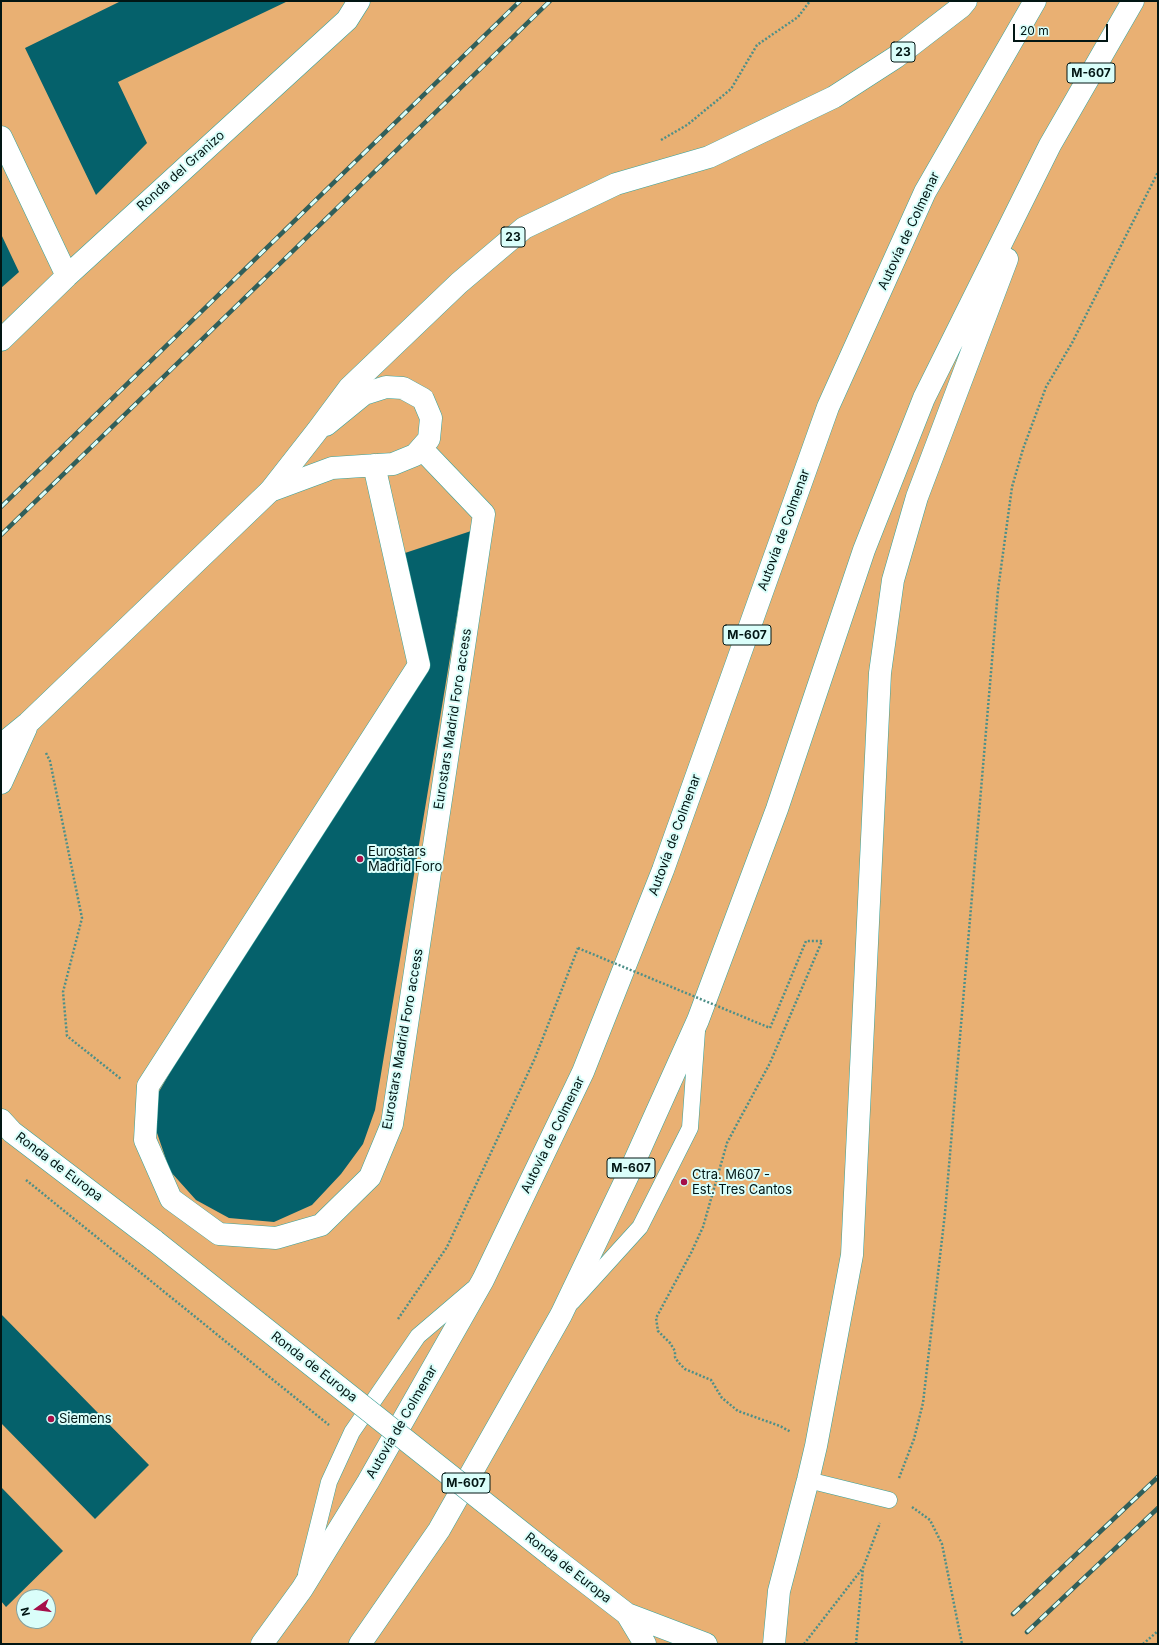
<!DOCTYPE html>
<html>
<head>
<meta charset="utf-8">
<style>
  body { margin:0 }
  #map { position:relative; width:1159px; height:1645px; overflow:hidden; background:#86e9df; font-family:Inter,sans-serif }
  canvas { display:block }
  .frame { position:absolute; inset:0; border:2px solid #021614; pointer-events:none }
  .north { position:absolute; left:16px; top:1589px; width:40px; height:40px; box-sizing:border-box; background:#dafefa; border:1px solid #84a19e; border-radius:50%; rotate:256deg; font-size:11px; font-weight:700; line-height:16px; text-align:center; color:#021614 }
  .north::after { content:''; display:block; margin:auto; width:14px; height:18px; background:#a50f49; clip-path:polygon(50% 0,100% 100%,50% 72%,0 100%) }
  .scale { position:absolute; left:1013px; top:24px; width:95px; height:18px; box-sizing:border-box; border:2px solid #021614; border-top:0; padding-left:5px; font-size:12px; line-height:14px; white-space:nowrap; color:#021614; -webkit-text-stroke:3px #dafefa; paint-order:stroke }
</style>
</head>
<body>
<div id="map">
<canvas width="1159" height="1645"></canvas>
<div class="frame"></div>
<div class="north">N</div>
<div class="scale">20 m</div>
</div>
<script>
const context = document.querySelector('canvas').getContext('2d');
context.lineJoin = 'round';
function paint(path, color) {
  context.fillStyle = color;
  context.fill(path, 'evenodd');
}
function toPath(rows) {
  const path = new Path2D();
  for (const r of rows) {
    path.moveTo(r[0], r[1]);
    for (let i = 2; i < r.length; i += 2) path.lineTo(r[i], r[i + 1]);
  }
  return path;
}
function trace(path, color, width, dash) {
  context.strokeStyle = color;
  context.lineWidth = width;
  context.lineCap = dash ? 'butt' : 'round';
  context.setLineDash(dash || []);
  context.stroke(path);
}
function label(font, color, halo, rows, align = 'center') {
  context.font = font + ' Inter,sans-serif';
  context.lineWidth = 4;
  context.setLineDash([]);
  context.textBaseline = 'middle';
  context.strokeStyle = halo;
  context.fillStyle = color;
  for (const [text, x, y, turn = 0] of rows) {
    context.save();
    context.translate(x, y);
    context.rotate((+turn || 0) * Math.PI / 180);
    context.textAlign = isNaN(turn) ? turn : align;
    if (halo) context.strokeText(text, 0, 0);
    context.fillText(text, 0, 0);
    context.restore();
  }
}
paint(toPath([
  [1,1,1158,1,1158,1644,1,1644],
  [24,1597,48,1597,48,1621,24,1621]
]), '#e9b073');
paint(toPath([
  [121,1,288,1,118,82,147,143,96,195,25,48],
  [1,234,19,272,1,288],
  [471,531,375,1110,363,1144,341,1174,312,1205,274,1222,229,1218,196,1200,170,1171,156,1130,157,1095,182,1052,426,667,402,554],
  [1,1314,149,1465,95,1519,1,1423],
  [1,1487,63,1551,6,1607,1,1601]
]), '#05616b');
const lane = toPath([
  [572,1302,640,1227,690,1128,697,1031],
  [808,1480,889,1500],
  [306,1574,329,1482,352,1432,418,1336,473,1289]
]);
const street = toPath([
  [1,137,67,276],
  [1,340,67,276,347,20,359,1],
  [374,465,419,665,148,1086,145,1140,171,1199,219,1234,276,1238,321,1225,370,1177,392,1124,484,514,421,448],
  [1,745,28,723,270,491,332,468,393,464,415,455,429,439,431,418,423,399,403,388,386,387,364,394,326,425],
  [1,783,26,728],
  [1,1120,12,1132,155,1241],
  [553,1557,627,1614,706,1644],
  [627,1614,645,1644]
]);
const highway = toPath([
  [270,491,317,431,349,388,459,283,524,228,616,184,709,157,834,97,896,57,961,7,966,1],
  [262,1644,302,1589,368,1482,483,1280,583,1072,663,870,828,407,925,192,1035,1],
  [360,1644,439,1530,561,1315,631,1169,698,1020,777,809,864,550,924,398,1050,145,1133,1],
  [774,1644,779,1591,808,1480,816,1446,852,1255,880,673,893,580,917,497,1007,259]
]);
trace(lane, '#39a198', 17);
trace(street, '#39a198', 23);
trace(highway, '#39a198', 23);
trace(toPath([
  [661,140,687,125,731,89,757,45,798,17,810,1],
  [46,753,50,761,82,918,63,992,67,1036,121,1079],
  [737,1124,727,1143,703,1227,691,1253,656,1318,658,1331,670,1343,675,1351,675,1357,678,1362,685,1369,711,1380,722,1398,738,1411,780,1426,791,1432],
  [26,1180,329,1425],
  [398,1319,447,1247,535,1058,578,948],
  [899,1478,914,1439,923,1403,945,1213,998,590,1012,487,1023,449,1046,387,1072,343,1158,172],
  [912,1507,930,1520,942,1544,962,1644],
  [804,1644,862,1569],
  [856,1644,863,1568,880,1523],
  [1143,1644,1158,1631]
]), '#4d8f88', 2.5, [2, 2]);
trace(lane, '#fff', 16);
trace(street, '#fff', 22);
trace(highway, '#fff', 22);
const rail = toPath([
  [1,507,520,1],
  [1,535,550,1],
  [1013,1614,1158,1477],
  [1027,1632,1158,1508]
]);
trace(rail, '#305f5a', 4.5);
trace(rail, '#dafefa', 3, [9]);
const streetBridge = toPath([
  [155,1241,553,1557]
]);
trace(streetBridge, '#39a198', 23, []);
trace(toPath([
  [578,948,770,1028,806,941,822,941,770,1063,737,1124]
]), '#4d8f88', 2.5, [2, 2]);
trace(streetBridge, '#fff', 22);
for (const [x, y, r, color] of [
  [360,859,4,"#a50f49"],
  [684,1182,4,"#a50f49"],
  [51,1419,4,"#a50f49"]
]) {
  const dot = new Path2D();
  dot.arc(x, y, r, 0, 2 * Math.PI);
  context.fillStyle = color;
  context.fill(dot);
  trace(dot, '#dafefa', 1.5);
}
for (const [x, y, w] of [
  [903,52,24],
  [1091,73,48],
  [513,237,24],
  [747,635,48],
  [631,1168,48],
  [466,1483,48]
]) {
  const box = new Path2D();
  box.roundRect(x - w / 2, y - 10, w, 20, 3);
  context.fillStyle = '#dafefa';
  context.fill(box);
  trace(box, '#021614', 1);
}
label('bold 12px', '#021614', null, [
  ["23",903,52],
  ["M-607",1091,73],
  ["23",513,237],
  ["M-607",747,635],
  ["M-607",631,1168],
  ["M-607",466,1483]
]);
label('13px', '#021614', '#dafefa', [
  ["Ronda del Granizo",181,171,-42],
  ["Autovía de Colmenar",909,231,-65],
  ["Autovía de Colmenar",784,530,-70],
  ["Eurostars Madrid Foro access",453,719,-81],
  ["Autovía de Colmenar",675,835,-70],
  ["Eurostars Madrid Foro access",403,1039,-80],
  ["Autovía de Colmenar",553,1135,-64],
  ["Ronda de Europa",59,1167,37],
  ["Ronda de Europa",314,1367,38],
  ["Autovía de Colmenar",402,1422,-60],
  ["Ronda de Europa",568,1568,38]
]);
label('13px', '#021614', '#dafefa', [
  ["Eurostars",368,852],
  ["Madrid Foro",368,867],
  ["Ctra. M607 -",692,1175],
  ["Est. Tres Cantos",692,1190],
  ["Siemens",59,1419]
], 'left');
</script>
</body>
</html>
